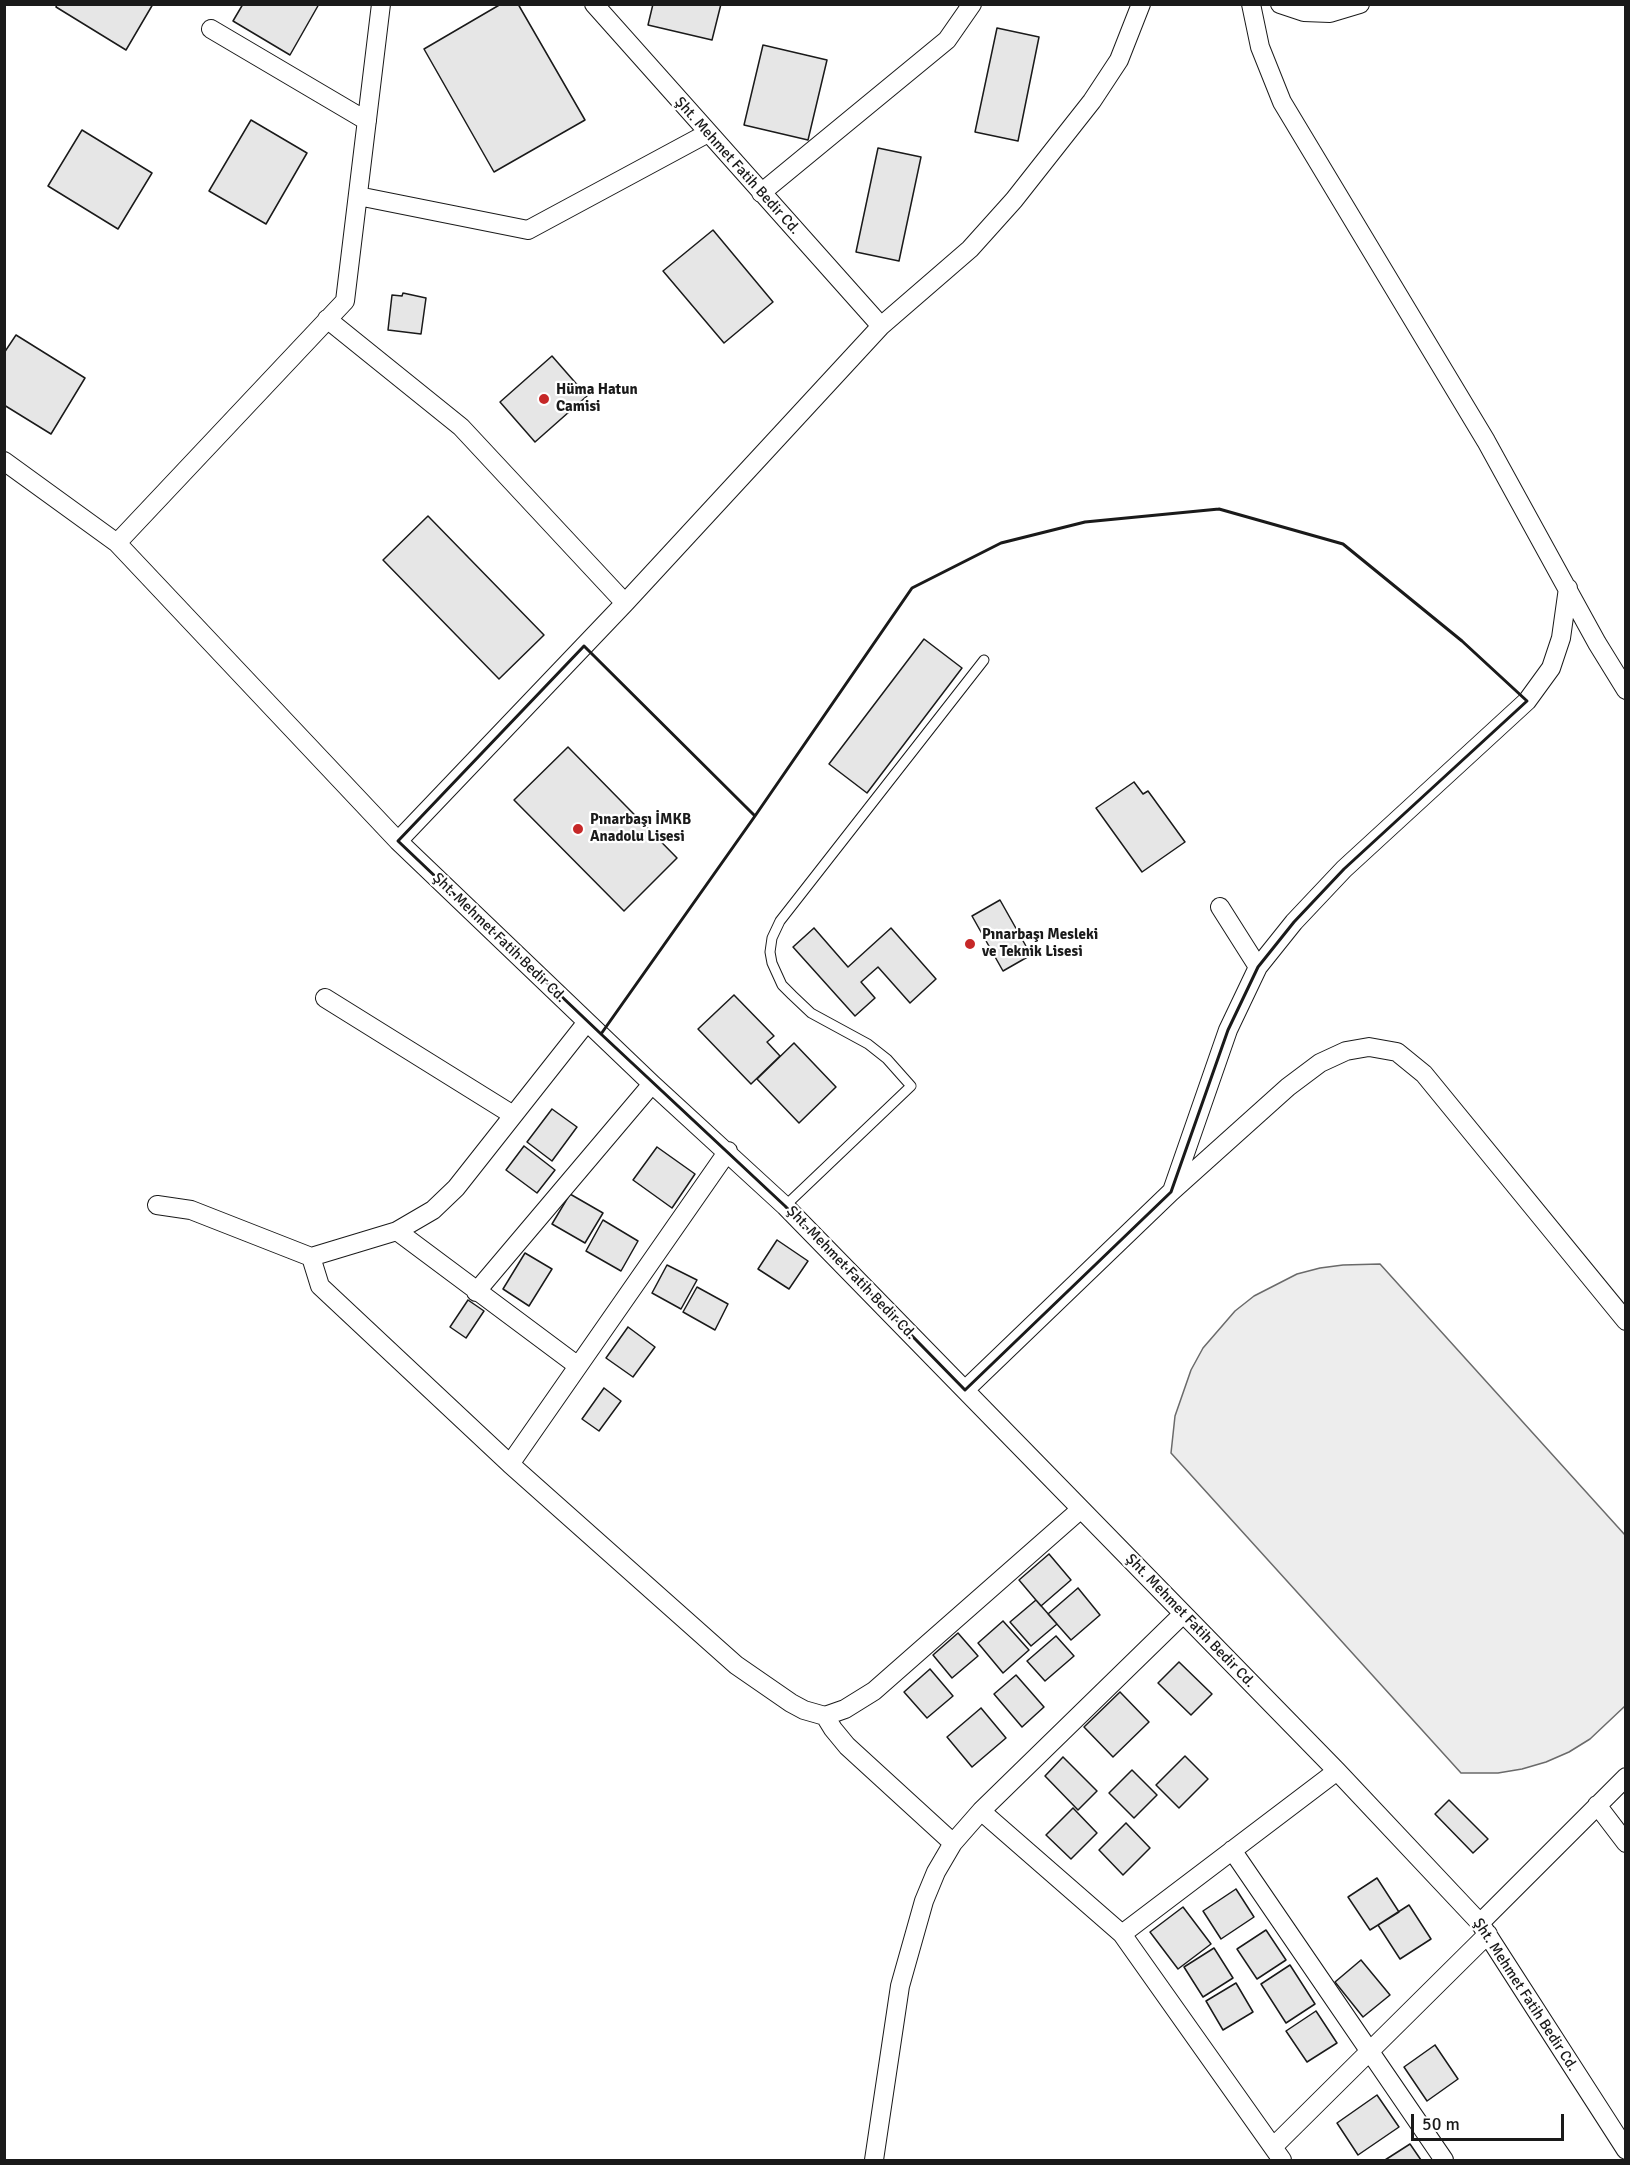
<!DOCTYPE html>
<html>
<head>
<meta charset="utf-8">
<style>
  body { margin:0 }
  #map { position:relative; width:1630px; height:2165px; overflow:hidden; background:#fff; font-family:Signika,sans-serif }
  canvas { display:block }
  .frame { position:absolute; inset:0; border:6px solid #1a1a1a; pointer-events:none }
  .scale { position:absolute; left:1411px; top:2114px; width:153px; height:27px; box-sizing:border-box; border:3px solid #1a1a1a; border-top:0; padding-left:8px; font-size:18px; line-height:21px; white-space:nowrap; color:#1a1a1a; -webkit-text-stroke:4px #fff; paint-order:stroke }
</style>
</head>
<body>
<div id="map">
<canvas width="1630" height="2165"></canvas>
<div class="frame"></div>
<div class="scale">50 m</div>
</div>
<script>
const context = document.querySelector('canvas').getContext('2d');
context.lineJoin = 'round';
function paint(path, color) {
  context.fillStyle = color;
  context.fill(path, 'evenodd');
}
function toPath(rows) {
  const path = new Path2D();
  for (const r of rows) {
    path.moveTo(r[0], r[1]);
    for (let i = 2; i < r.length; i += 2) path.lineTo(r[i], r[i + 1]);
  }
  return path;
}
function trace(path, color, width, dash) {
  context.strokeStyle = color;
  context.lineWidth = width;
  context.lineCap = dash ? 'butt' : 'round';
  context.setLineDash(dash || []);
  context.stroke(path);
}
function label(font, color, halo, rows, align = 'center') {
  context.font = font + ' Signika,sans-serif';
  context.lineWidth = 4.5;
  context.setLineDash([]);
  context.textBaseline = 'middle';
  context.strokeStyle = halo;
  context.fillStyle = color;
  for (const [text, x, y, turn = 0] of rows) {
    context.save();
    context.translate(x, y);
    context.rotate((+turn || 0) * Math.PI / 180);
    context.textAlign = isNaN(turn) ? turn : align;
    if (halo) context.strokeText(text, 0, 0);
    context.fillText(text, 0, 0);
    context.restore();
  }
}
const built = toPath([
  [1380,1264,1625,1535,1625,1706,1590,1739,1569,1752,1546,1762,1522,1769,1498,1773,1461,1773,1171,1453,1175,1416,1191,1370,1203,1348,1235,1311,1254,1296,1297,1274,1320,1268,1343,1265,1380,1264]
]);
paint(built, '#ededed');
trace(built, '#6a6a6a', 1.5);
const building = toPath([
  [57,4,153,4,126,50,56,7,57,4],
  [243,4,319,4,290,55,233,21,243,4],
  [501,4,518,4,585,120,494,172,424,49,501,4],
  [653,4,721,4,712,40,648,25,653,4],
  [997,28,1039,37,1018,141,975,132,997,28],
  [763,45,827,60,808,140,744,125,763,45],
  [251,120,307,153,266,224,209,191,251,120],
  [82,130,152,173,118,229,48,186,82,130],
  [878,148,921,157,899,261,856,252,878,148],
  [713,230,773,302,724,343,663,271,713,230],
  [403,293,426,298,421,334,388,330,392,295,402,296,403,293],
  [16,335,85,378,51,434,4,405,4,353,16,335],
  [552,356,587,396,535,442,500,402,552,356],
  [428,516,544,635,499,679,383,560,428,516],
  [924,639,962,668,867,793,829,764,924,639],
  [568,747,677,858,624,911,514,800,568,747],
  [1134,782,1143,794,1148,791,1185,842,1142,872,1096,808,1134,782],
  [1000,900,1031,955,1003,971,972,916,1000,900],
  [814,928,848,967,891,928,936,979,910,1003,878,967,861,982,875,998,855,1016,793,947,814,928],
  [734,995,774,1036,767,1042,780,1056,751,1084,698,1029,734,995],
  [794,1043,836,1087,799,1123,757,1079,794,1043],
  [552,1109,577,1127,552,1161,527,1142,552,1109],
  [524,1146,555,1170,537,1193,506,1170,524,1146],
  [657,1147,695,1174,672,1208,633,1180,657,1147],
  [570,1194,603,1213,585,1243,552,1224,570,1194],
  [603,1220,638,1241,621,1271,586,1251,603,1220],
  [777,1240,808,1261,789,1289,758,1269,777,1240],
  [525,1253,552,1269,529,1306,503,1289,525,1253],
  [667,1265,697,1280,681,1309,652,1293,667,1265],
  [697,1287,728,1304,715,1330,683,1312,697,1287],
  [468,1300,484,1311,466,1338,450,1327,468,1300],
  [628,1327,655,1347,633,1377,606,1358,628,1327],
  [604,1388,621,1401,599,1431,582,1419,604,1388],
  [1049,1554,1071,1580,1041,1606,1019,1580,1049,1554],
  [1078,1588,1100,1615,1071,1640,1048,1614,1078,1588],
  [1036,1600,1057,1624,1031,1646,1010,1622,1036,1600],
  [1003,1621,1029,1650,1003,1673,978,1643,1003,1621],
  [958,1633,978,1656,952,1678,933,1655,958,1633],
  [1056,1636,1074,1656,1045,1681,1027,1661,1056,1636],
  [1179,1662,1212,1694,1191,1715,1158,1683,1179,1662],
  [930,1669,953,1696,927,1718,904,1692,930,1669],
  [1016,1675,1044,1707,1022,1727,994,1694,1016,1675],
  [1120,1692,1149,1722,1113,1757,1084,1727,1120,1692],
  [981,1708,1006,1738,972,1767,947,1737,981,1708],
  [1185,1756,1208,1779,1179,1808,1156,1785,1185,1756],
  [1063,1757,1097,1791,1078,1810,1045,1776,1063,1757],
  [1132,1770,1157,1795,1134,1818,1109,1793,1132,1770],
  [1449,1800,1488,1839,1473,1853,1435,1814,1449,1800],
  [1073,1808,1097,1833,1071,1859,1046,1835,1073,1808],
  [1126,1823,1150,1848,1123,1875,1099,1850,1126,1823],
  [1377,1878,1399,1912,1370,1930,1348,1897,1377,1878],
  [1236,1889,1254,1917,1221,1939,1203,1911,1236,1889],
  [1409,1905,1431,1939,1400,1959,1378,1925,1409,1905],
  [1183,1907,1211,1944,1178,1969,1150,1932,1183,1907],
  [1266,1930,1286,1960,1257,1979,1237,1949,1266,1930],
  [1214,1948,1233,1978,1203,1997,1184,1967,1214,1948],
  [1361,1960,1390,1995,1363,2017,1335,1982,1361,1960],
  [1290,1965,1315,2004,1286,2023,1261,1984,1290,1965],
  [1236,1983,1253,2012,1223,2030,1206,2001,1236,1983],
  [1316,2011,1337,2043,1307,2062,1286,2031,1316,2011],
  [1435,2045,1458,2079,1427,2101,1404,2067,1435,2045],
  [1377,2095,1399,2127,1358,2155,1337,2123,1377,2095],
  [1410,2144,1421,2160,1385,2160,1410,2144]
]);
paint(building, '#e6e6e6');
trace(building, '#1a1a1a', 1.5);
const lane = toPath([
  [785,1206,911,1086,887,1059,868,1044,811,1013,792,995,782,985,772,963,770,952,772,938,780,921,984,660]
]);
const street = toPath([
  [594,4,881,326],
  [1251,4,1260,47,1282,102,1486,441,1597,643,1626,690],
  [1280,4,1304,12,1330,13,1360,4],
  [211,29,367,121],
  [761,193,947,40,972,4],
  [358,196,528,230,708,133],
  [327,319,461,427,625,603],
  [4,461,117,543,398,841,652,1084,785,1206,1337,1771,1480,1923,1626,2150],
  [117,543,345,301,381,4],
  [398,841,625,603,881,326,970,249,1014,200,1092,101,1119,60,1141,4],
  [1220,907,1258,967],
  [325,998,513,1115],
  [728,1151,510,1464,736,1665,791,1703,804,1710,825,1716,845,1709,874,1691,1081,1509],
  [1172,1191,1228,1030,1258,967,1294,922,1344,869,1527,701,1551,668,1561,638,1568,588],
  [157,1205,191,1210,311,1257,397,1231,433,1210,456,1188,587,1022],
  [397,1231,578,1366],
  [311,1257,320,1286,510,1464],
  [476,1292,652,1084],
  [965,1390,1171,1192,1288,1087,1320,1063,1346,1051,1369,1047,1397,1052,1424,1074,1626,1321],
  [825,1716,833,1729,847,1746,953,1843],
  [1597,1805,1626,1843],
  [981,1811,1122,1934,1282,2160],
  [1232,1850,1444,2160],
  [1480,1923,1626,1777],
  [1122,1934,1337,1771],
  [1273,2147,1488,1934],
  [874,2160,900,1986,924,1901,936,1872,953,1843,981,1811,1183,1614]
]);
trace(lane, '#1a1a1a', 11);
trace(street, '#1a1a1a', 20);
trace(lane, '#fff', 9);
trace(street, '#fff', 18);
trace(toPath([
  [1219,509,1343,544,1462,641,1527,701,1344,869,1294,922,1258,967,1228,1030,1171,1192,965,1390,785,1206,601,1034,755,816,912,588,1001,543,1085,522,1219,509],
  [584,646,755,816,601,1034,398,841,584,646]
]), '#1a1a1a', 3);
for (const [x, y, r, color] of [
  [544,399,6,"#c62828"],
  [578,829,6,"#c62828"],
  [970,944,6,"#c62828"]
]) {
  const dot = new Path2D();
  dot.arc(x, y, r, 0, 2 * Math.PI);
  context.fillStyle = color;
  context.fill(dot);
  trace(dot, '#fff', 2);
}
label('15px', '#1a1a1a', '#fff', [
  ["Şht. Mehmet Fatih Bedir Cd.",737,166,48],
  ["Şht. Mehmet Fatih Bedir Cd.",499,938,44],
  ["Şht. Mehmet Fatih Bedir Cd.",851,1273,46],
  ["Şht. Mehmet Fatih Bedir Cd.",1190,1621,46],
  ["Şht. Mehmet Fatih Bedir Cd.",1525,1995,57]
]);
label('bold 15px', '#1a1a1a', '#fff', [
  ["Hüma Hatun",556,390],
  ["Camisi",556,407],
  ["Pınarbaşı İMKB",590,820],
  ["Anadolu Lisesi",590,837],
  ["Pınarbaşı Mesleki",982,935],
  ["ve Teknik Lisesi",982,952]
], 'left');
</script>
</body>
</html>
